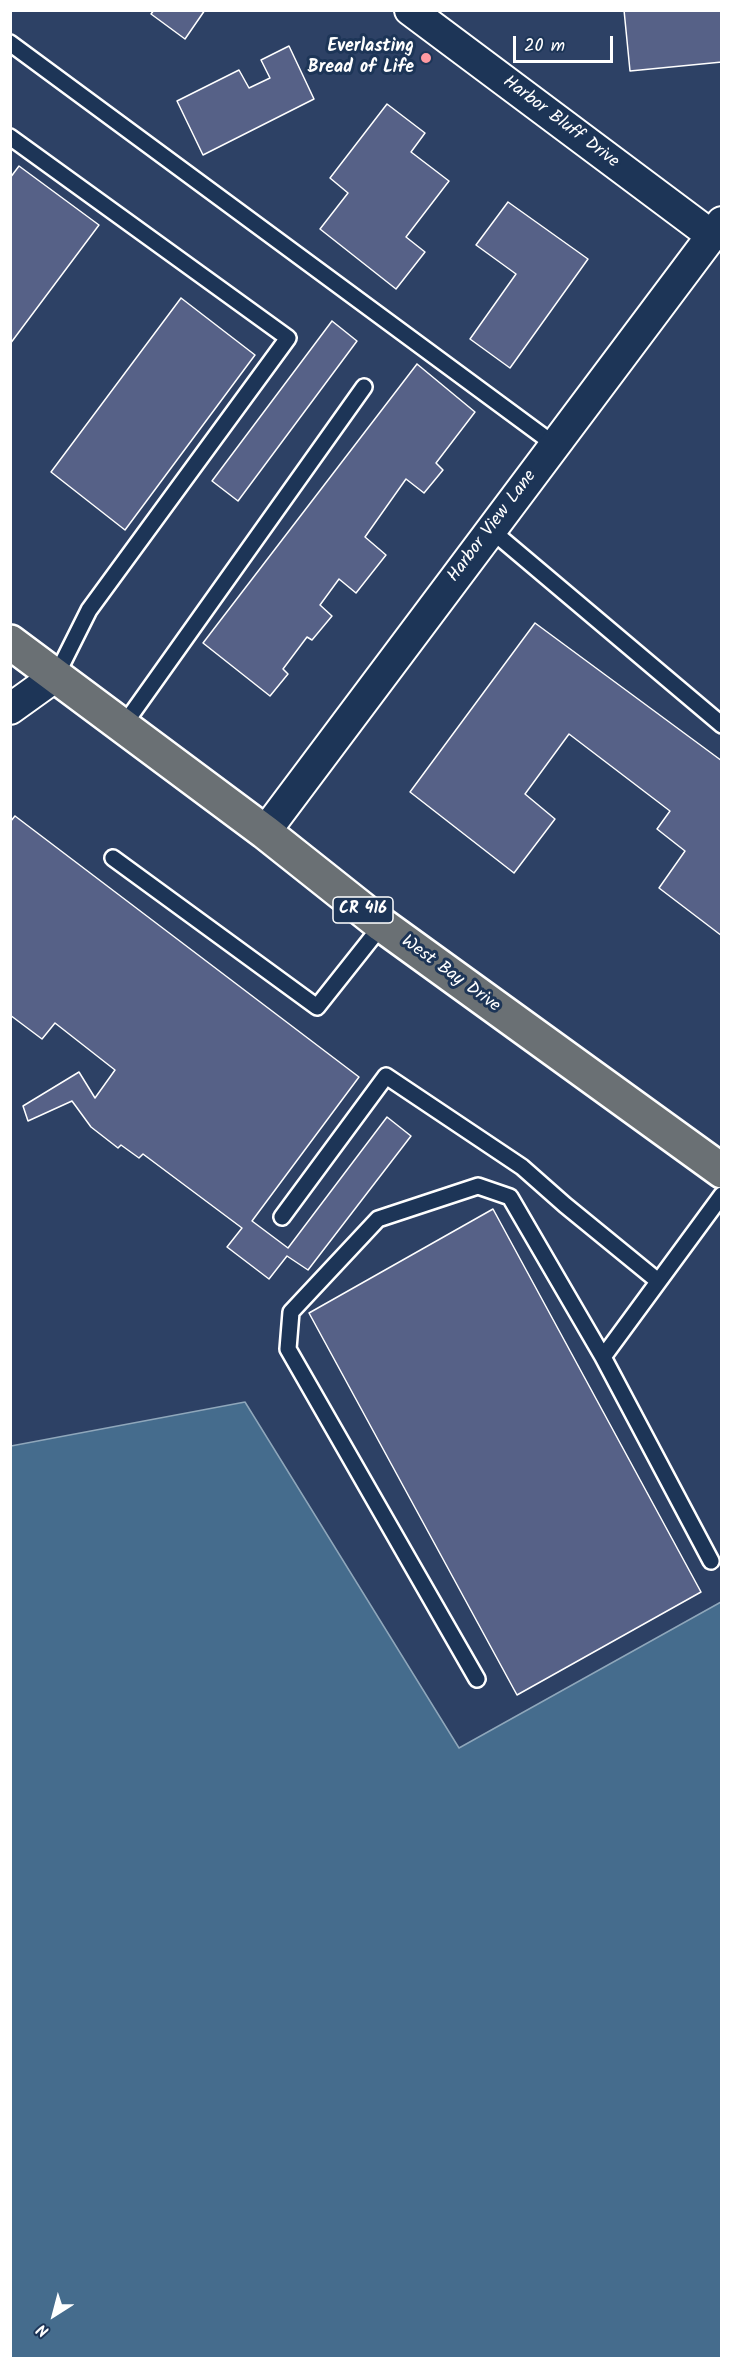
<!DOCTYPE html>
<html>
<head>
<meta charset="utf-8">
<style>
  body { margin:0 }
  #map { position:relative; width:732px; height:2369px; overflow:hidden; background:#2d4165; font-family:Kalam,sans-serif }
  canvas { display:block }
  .frame { position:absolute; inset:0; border:12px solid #fff; pointer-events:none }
  .north { position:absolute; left:24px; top:2285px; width:60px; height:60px; -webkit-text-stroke:4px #1d3557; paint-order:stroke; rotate:216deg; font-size:16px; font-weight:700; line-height:24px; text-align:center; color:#fff }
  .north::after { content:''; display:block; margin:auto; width:21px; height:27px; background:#fff; clip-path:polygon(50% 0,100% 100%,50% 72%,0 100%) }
  .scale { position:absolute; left:513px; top:36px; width:100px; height:27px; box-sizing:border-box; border:3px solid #fff; border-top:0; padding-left:8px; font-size:18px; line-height:21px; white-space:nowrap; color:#fff; -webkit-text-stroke:4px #1d3557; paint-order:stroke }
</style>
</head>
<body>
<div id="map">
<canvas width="732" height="2369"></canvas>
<div class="frame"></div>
<div class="north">N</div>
<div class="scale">20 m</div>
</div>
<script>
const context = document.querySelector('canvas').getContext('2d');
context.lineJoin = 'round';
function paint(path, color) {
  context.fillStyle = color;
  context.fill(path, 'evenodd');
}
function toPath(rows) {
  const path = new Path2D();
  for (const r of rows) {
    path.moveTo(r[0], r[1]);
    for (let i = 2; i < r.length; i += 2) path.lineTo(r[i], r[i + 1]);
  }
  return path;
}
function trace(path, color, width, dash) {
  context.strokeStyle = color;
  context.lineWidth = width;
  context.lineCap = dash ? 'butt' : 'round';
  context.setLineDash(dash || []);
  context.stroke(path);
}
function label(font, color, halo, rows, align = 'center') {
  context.font = font + ' Kalam,sans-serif';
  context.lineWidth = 6;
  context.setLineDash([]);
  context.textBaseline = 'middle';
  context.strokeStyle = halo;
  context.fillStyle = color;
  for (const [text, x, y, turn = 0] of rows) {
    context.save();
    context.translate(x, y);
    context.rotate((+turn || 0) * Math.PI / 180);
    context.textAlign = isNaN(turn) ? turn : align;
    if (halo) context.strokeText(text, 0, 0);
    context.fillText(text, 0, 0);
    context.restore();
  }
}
const water = toPath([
  [245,1402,459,1748,721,1602,721,2358,11,2358,11,1446,245,1402]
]);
paint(water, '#456c8d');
trace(water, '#8fa7bb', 1.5);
const building = toPath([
  [154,10,205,10,185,39,151,14,154,10],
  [624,10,722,10,722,62,630,71,624,10],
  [289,46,314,99,203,155,177,101,239,70,249,88,270,78,261,60,289,46],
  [387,104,425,133,411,152,449,181,406,237,425,252,396,289,320,229,348,193,330,178,387,104],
  [19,166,99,225,10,344,10,178,19,166],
  [508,202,588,259,510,368,470,339,516,274,476,245,508,202],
  [181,298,255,355,125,530,51,472,181,298],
  [332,321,357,341,238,501,212,481,332,321],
  [417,364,475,412,436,463,443,470,424,493,406,479,365,537,386,555,356,593,339,579,320,605,332,616,312,640,307,637,283,669,288,674,270,696,203,643,417,364],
  [535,623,722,761,722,936,659,888,685,851,657,829,670,811,569,734,525,794,555,819,514,873,410,792,535,623],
  [15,816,359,1077,252,1221,288,1248,387,1117,411,1136,308,1270,287,1256,269,1279,227,1247,242,1228,143,1154,139,1158,121,1145,118,1148,91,1127,72,1101,28,1121,23,1106,79,1072,95,1098,115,1070,55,1023,42,1039,10,1015,10,822,15,816],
  [493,1209,701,1592,517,1695,309,1313,493,1209]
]);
paint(building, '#566187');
trace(building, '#fff', 1.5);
const lane = toPath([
  [10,43,555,445],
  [10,137,288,338,89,610,56,676],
  [491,530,722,725],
  [123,726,364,387],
  [113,858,317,1007,382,925],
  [282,1217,386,1076,522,1167,565,1205,658,1281],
  [603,1357,711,1561],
  [477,1679,288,1349,291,1312,378,1219,478,1186,510,1197,603,1357,722,1195]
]);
const street = toPath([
  [410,10,711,235],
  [10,709,56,676],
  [265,832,722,222]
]);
const primary = toPath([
  [10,642,265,832,382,925,722,1171]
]);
trace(lane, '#fff', 20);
trace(street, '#fff', 34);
trace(primary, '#fff', 38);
trace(lane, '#1d3557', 15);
trace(street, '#1d3557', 30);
trace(primary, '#6a7074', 33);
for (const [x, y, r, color] of [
  [426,58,6,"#ff9aa2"]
]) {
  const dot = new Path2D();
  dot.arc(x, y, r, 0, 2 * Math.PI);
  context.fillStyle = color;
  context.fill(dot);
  trace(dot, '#1d3557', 2);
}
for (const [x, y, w] of [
  [363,910,60]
]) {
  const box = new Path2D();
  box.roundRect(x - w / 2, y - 13, w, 26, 4.5);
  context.fillStyle = '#1d3557';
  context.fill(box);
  trace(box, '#fff', 1.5);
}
label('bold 16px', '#fff', null, [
  ["CR 416",363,910]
]);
label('bold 18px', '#fff', '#1d3557', [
  ["Everlasting",414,48],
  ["Bread of Life",414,69]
], 'right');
label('18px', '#fff', '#1d3557', [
  ["Harbor Bluff Drive",560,123,37],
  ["Harbor View Lane",493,527,-53],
  ["West Bay Drive",450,975,36]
]);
</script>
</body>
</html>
